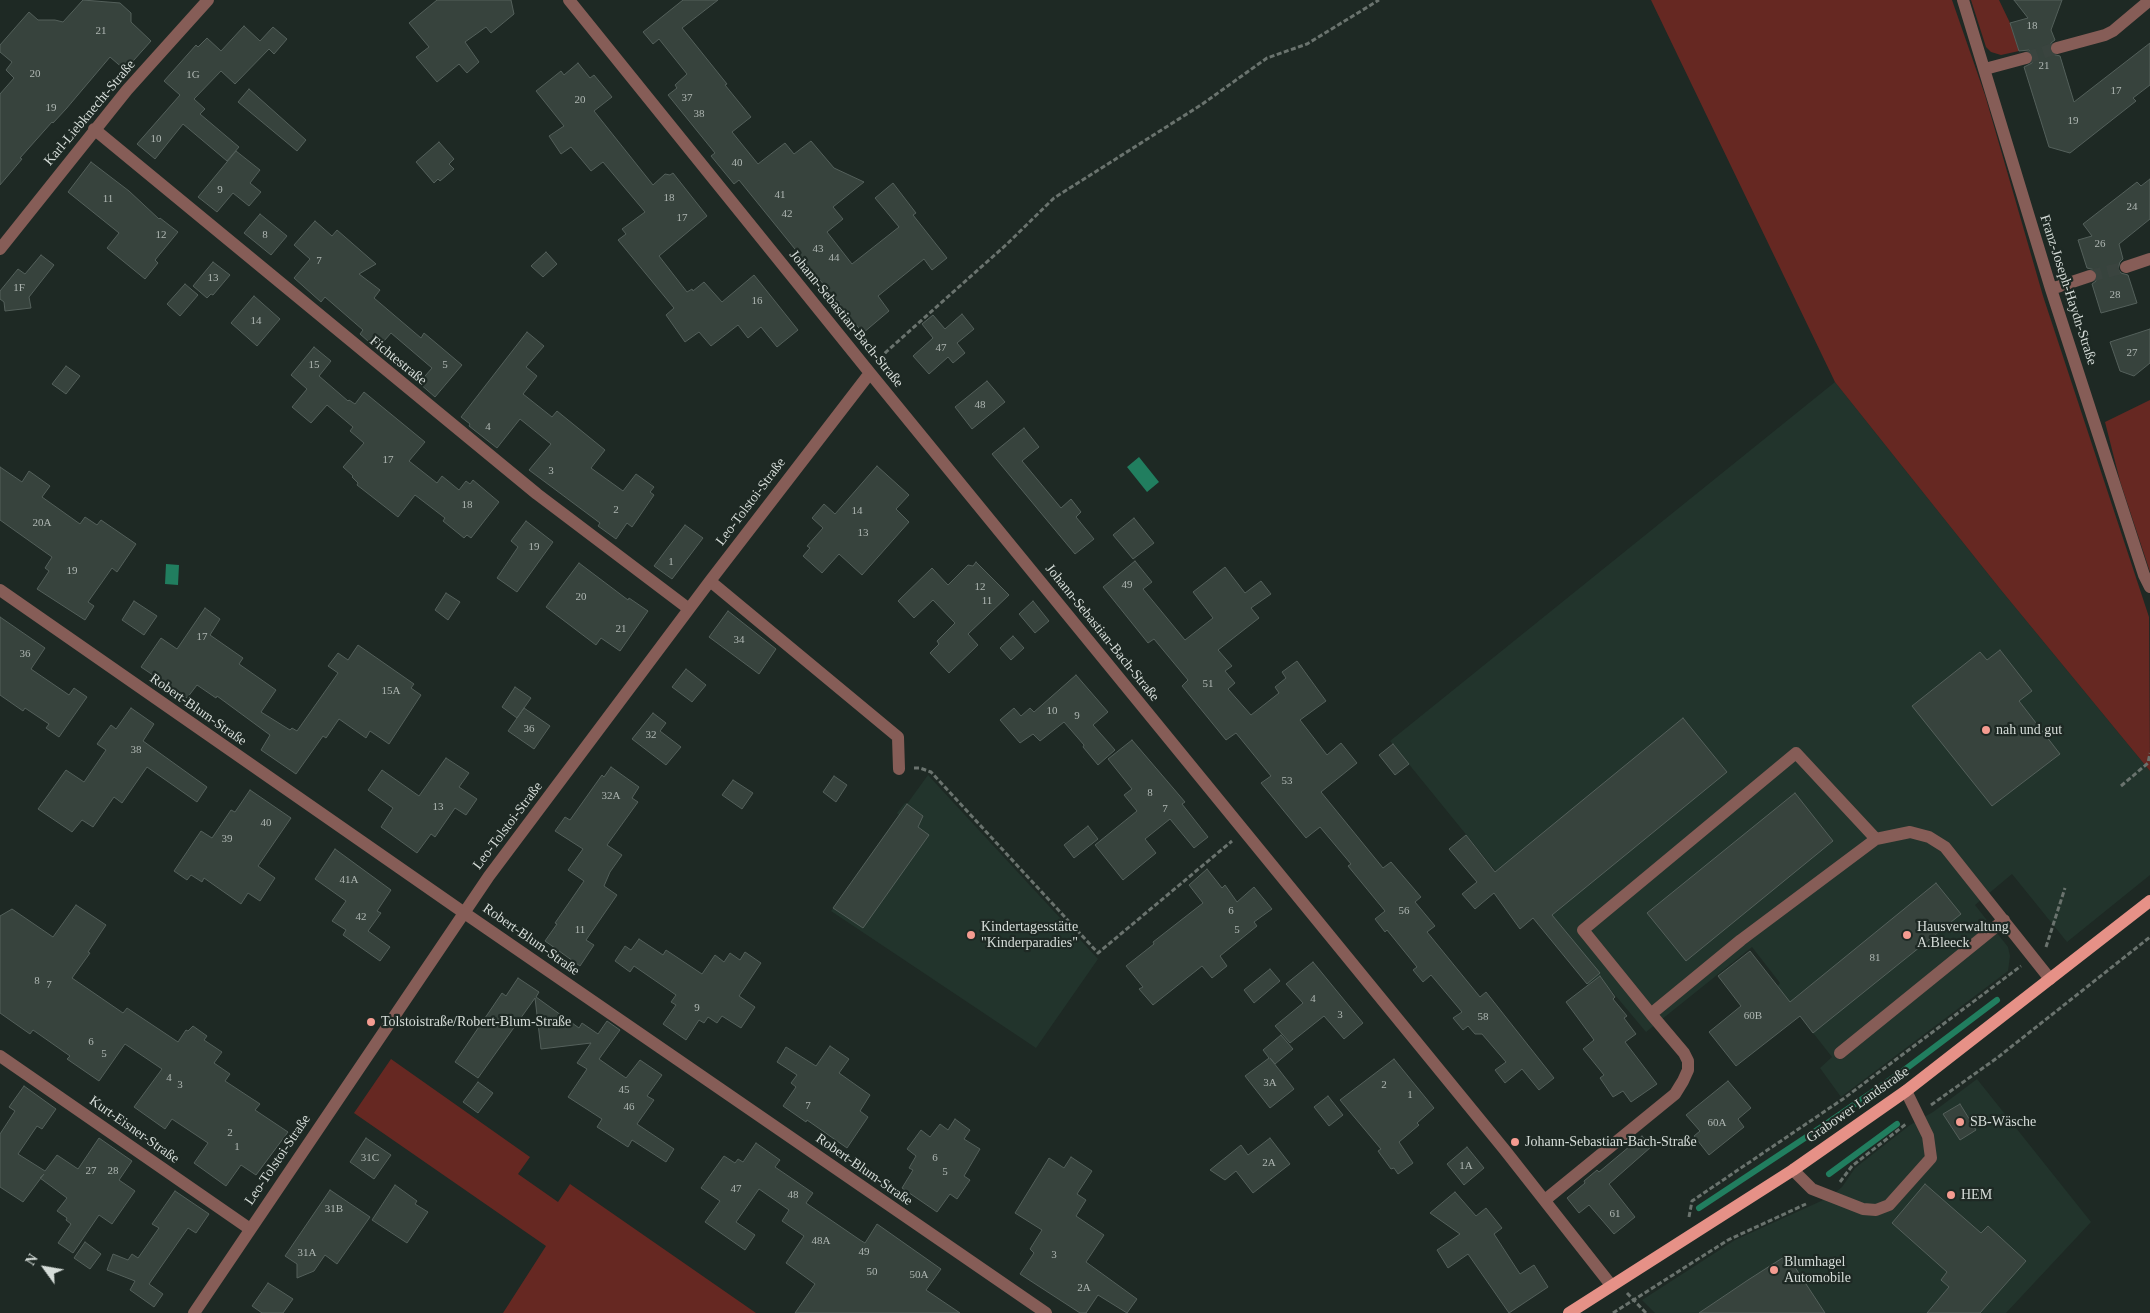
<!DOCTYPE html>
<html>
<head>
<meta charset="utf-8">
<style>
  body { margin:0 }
  #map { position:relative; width:2150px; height:1313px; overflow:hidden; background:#1e2924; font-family:"Times New Roman",serif }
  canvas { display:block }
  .north { position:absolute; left:20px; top:1243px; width:50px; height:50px; -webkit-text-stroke:4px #1e2924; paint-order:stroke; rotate:302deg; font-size:14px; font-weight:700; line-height:20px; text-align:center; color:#d6ddd9 }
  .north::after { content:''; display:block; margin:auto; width:18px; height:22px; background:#d6ddd9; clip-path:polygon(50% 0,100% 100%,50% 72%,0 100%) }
</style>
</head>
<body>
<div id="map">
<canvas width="2150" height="1313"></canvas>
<div class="north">N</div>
</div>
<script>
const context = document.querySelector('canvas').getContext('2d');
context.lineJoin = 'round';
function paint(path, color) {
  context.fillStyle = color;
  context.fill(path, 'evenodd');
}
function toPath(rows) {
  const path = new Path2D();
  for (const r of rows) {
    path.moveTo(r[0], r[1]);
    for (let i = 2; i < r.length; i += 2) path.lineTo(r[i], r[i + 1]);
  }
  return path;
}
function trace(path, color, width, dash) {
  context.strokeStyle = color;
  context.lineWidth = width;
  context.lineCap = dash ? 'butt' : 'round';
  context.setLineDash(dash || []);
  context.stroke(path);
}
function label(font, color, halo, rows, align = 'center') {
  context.font = font + ' "Times New Roman",serif';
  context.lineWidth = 4.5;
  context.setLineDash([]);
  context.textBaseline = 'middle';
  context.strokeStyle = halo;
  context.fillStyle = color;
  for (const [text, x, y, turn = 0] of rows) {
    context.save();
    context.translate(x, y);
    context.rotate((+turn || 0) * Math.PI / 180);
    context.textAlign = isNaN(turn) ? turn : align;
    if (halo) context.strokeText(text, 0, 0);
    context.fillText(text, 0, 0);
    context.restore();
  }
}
paint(toPath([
  [1835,382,2001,590,2150,771,2150,875,2067,942,2012,874,1975,905,2008,947,2010,956,2008,971,1841,1097,1820,1068,1832,1057,1777,987,1780,983,1752,947,1646,1032,1610,989,1599,998,1390,741],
  [928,775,1098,959,1036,1048,831,911,899,815,897,813,905,803,907,804],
  [1977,1079,2091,1222,2006,1313,1655,1313,1642,1300,1735,1240,1830,1197,1842,1187,1855,1168,1910,1125,1933,1112]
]), '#22342c');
paint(toPath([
  [1651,0,1952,0,1985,95,2043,296,2149,617,2150,771,2001,590,1835,382],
  [1971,0,1999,0,2010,23,2019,51,2001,55,1991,52,1986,47],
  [2150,400,2150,572,2120,481,2105,422],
  [391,1059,530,1157,518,1174,558,1202,570,1184,756,1313,503,1313,546,1246,354,1113]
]), '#662822');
paint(toPath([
  [1139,457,1159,482,1147,492,1127,467],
  [166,564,179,565,178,585,165,584]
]), '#217e5f');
trace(toPath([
  [1829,1174,1897,1124],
  [1699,1208,1823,1126,1903,1071,1997,1000]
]), '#217e5f', 6);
const building = toPath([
  [83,0,120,3,131,13,131,22,151,41,125,70,110,57,66,109,53,123,52,122,20,158,22,159,0,185,0,94,14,78,6,70,12,62,0,52,0,45,29,12,38,20,55,20,63,22,83,0],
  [437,0,511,0,514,14,491,33,486,27,465,42,479,62,467,73,459,64,437,82,416,57,429,47,409,23,437,0],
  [683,0,718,0,682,28,727,84,725,85,751,117,732,132,758,164,785,143,794,154,811,141,834,168,864,182,833,207,843,219,827,232,852,264,899,227,875,198,893,183,916,213,913,215,947,258,932,270,924,259,878,296,889,311,863,333,739,180,734,184,711,156,715,153,668,95,677,88,675,85,687,74,659,39,653,44,643,32,683,0],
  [2014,0,2062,0,2051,30,2055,40,2051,43,2049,50,2052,54,2060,56,2074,102,2150,43,2150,85,2133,98,2136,101,2070,153,2049,147,2024,67,2032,63,2034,55,2029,50,2019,51,2010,23,2028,18,2014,0],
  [244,26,260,41,273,27,287,39,274,54,269,49,235,84,221,71,194,99,205,109,200,114,239,147,227,161,183,124,155,159,137,144,180,95,164,81,196,45,198,47,207,38,221,51,244,26],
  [578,63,590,78,594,75,612,97,594,111,653,185,665,174,670,175,673,173,707,216,659,256,687,292,692,289,693,291,704,282,722,302,754,275,798,330,777,347,761,327,748,338,738,325,711,346,699,332,685,342,666,315,674,308,618,240,626,234,622,229,645,212,603,162,591,171,571,147,561,154,549,136,564,126,536,91,561,71,564,75,578,63],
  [249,89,306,140,297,151,238,102,249,89],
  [439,142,454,159,449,164,454,169,440,181,438,179,434,183,416,162,439,142],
  [236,151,260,170,250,183,261,192,249,206,233,193,217,212,198,197,236,151],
  [91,162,129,191,159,219,160,218,178,232,155,260,158,263,145,279,107,248,119,233,68,192,91,162],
  [2150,179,2150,219,2119,244,2123,259,2120,262,2118,269,2121,273,2128,275,2137,303,2101,313,2092,284,2096,281,2098,274,2095,270,2087,268,2078,240,2092,236,2083,224,2137,182,2141,186,2150,179],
  [260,214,287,236,271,255,244,233,260,214],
  [315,221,332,236,337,230,376,264,359,274,380,290,374,298,421,338,424,333,462,365,435,397,419,383,432,368,391,333,377,349,360,334,363,330,325,297,321,302,294,278,310,259,294,245,315,221],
  [546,252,557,264,543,277,531,266,546,252],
  [41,255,54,265,29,297,31,308,5,311,4,302,0,299,0,291,18,269,25,274,41,255],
  [213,262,230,275,213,295,211,294,207,298,193,286,213,262],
  [185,284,198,295,180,316,167,304,185,284],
  [254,296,280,319,257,346,231,323,254,296],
  [962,314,974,329,957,343,965,353,953,363,948,357,929,374,913,356,933,338,922,324,933,315,945,329,962,314],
  [2150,329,2150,363,2134,376,2120,371,2110,342,2150,329],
  [527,332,544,346,526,367,537,376,523,394,552,417,557,411,605,450,591,468,623,491,636,474,654,487,650,492,654,495,632,527,627,523,616,539,598,526,600,523,529,470,551,444,520,419,497,448,469,426,470,424,461,417,527,332],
  [314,347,331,361,319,376,348,401,349,400,355,404,364,392,425,442,409,461,437,483,442,476,459,490,466,481,470,484,473,480,499,502,471,538,467,535,464,538,443,521,445,518,415,495,398,517,357,485,358,483,352,477,353,476,343,467,364,443,350,431,353,427,327,405,311,423,292,407,307,389,291,375,314,347],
  [66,366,80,376,66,394,52,384,66,366],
  [987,381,1005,402,972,429,955,407,987,381],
  [1024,428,1039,447,1022,461,1061,508,1071,499,1081,512,1076,517,1094,539,1075,554,992,454,1024,428],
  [877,466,909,495,896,509,909,522,862,575,839,554,822,573,803,556,810,548,807,546,823,528,812,518,824,504,835,514,877,466],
  [0,467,22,482,29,471,50,486,42,497,80,524,85,517,97,525,101,520,136,544,117,572,112,568,88,602,94,606,85,620,37,589,49,571,45,568,52,557,0,520,0,467],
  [1134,518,1154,543,1133,559,1113,535,1134,518],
  [526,521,553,542,517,592,497,578,518,547,511,541,526,521],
  [685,525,703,538,672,579,654,566,685,525],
  [1135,561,1152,582,1143,589,1185,640,1213,618,1193,592,1225,567,1245,593,1261,581,1271,594,1251,608,1259,618,1218,650,1232,666,1225,671,1235,683,1228,689,1251,715,1279,693,1275,687,1286,678,1282,672,1297,661,1326,701,1300,720,1327,755,1341,743,1357,763,1321,792,1383,868,1391,862,1421,897,1415,902,1435,926,1427,932,1480,997,1486,992,1554,1078,1539,1090,1522,1069,1505,1083,1495,1070,1506,1062,1482,1034,1475,1034,1468,1026,1463,1030,1453,1018,1462,1012,1431,975,1423,982,1413,970,1417,967,1387,930,1385,932,1375,919,1385,911,1348,866,1351,864,1320,827,1306,838,1261,783,1271,776,1236,733,1226,740,1182,686,1188,680,1154,639,1148,643,1103,587,1135,561],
  [976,562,1009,595,968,634,978,645,949,673,930,653,939,644,937,641,955,623,933,600,914,618,898,601,932,568,948,585,968,565,973,566,976,562],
  [579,563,628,600,629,598,648,611,620,651,601,638,596,645,546,607,579,563],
  [446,593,460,602,448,620,435,610,446,593],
  [134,601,157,616,144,635,122,620,134,601],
  [1033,601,1049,621,1035,633,1019,614,1033,601],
  [205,608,220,619,210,635,243,658,239,664,276,690,261,712,290,730,292,728,297,731,338,673,328,666,338,653,348,660,358,645,414,684,411,688,421,695,389,744,370,731,366,738,339,719,326,738,323,736,296,774,261,750,270,735,217,696,216,698,197,685,187,698,141,667,161,638,177,649,205,608],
  [728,611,776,649,759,674,709,637,728,611],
  [0,617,45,648,31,669,69,695,74,688,87,697,59,737,46,728,49,724,25,708,23,711,0,695,0,617],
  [1013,636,1024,648,1011,660,1000,648,1013,636],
  [2000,650,2032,691,2019,701,2060,754,1992,806,1912,706,1980,652,1987,660,2000,650],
  [686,669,706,685,692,702,672,687,686,669],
  [1076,675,1108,712,1093,725,1115,750,1098,765,1083,747,1084,745,1064,722,1040,741,1033,734,1020,743,1000,720,1014,708,1021,716,1030,708,1034,712,1076,675],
  [515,687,531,698,517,718,502,707,515,687],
  [131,708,154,724,143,741,207,787,197,802,147,767,122,803,114,797,93,827,82,820,72,832,38,809,66,770,84,782,106,750,97,744,111,725,116,729,131,708],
  [524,708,550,726,534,749,508,731,524,708],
  [653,713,666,723,660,731,681,747,666,765,632,739,653,713],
  [1683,718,1727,772,1552,915,1600,973,1587,984,1533,918,1520,929,1494,893,1475,909,1462,894,1477,882,1449,849,1466,835,1495,872,1683,718],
  [1132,740,1185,802,1182,804,1208,837,1194,848,1170,819,1145,839,1156,853,1123,880,1095,845,1137,811,1124,795,1132,789,1108,759,1132,740],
  [1393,744,1409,764,1395,775,1379,755,1393,744],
  [446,758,469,773,459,787,477,799,466,815,455,808,435,837,431,834,417,853,381,827,393,808,368,790,382,770,419,796,446,758],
  [611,767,639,787,632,798,638,802,607,845,622,855,610,872,604,886,617,895,586,940,594,945,580,966,545,941,557,924,555,923,584,881,568,870,583,849,555,831,565,817,570,820,602,775,604,777,611,767],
  [834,776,847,785,836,802,823,792,834,776],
  [733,780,753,793,742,809,722,795,733,780],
  [250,790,291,818,258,866,275,878,260,901,248,893,241,904,204,878,202,882,191,875,187,880,174,871,201,831,212,838,231,810,235,812,250,790],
  [1795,793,1833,841,1686,961,1647,913,1795,793],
  [907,804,923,816,918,827,929,835,863,928,833,908,907,804],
  [1088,826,1098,839,1074,858,1064,845,1088,826],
  [335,849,391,890,377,911,381,913,368,931,390,947,380,961,343,935,346,930,332,921,346,901,315,879,335,849],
  [1207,869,1222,888,1225,885,1237,902,1254,887,1272,909,1254,922,1257,926,1220,956,1227,966,1212,978,1202,966,1153,1005,1139,989,1143,987,1126,966,1154,944,1153,942,1203,903,1189,885,1207,869],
  [1936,883,1961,914,1813,1033,1800,1016,1736,1066,1709,1032,1741,1006,1718,976,1750,951,1790,1002,1936,883],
  [76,905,106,925,88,952,90,953,72,978,123,1013,127,1008,178,1042,186,1030,188,1031,193,1026,207,1036,204,1040,222,1052,214,1063,230,1074,225,1081,260,1104,255,1110,288,1132,256,1175,241,1165,226,1186,194,1163,208,1143,172,1119,165,1129,134,1107,162,1069,125,1044,99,1081,67,1059,70,1056,33,1030,30,1034,0,1013,0,916,12,909,53,937,76,905],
  [639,939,663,955,666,950,702,974,715,955,724,962,730,953,740,960,745,952,761,963,739,996,755,1007,741,1028,722,1016,717,1023,708,1017,704,1023,699,1020,686,1040,663,1024,676,1005,671,1002,676,995,634,966,630,972,615,961,625,946,631,950,639,939],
  [1313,962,1363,1023,1344,1039,1324,1016,1290,1043,1275,1026,1303,1003,1286,984,1313,962],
  [1270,969,1280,981,1254,1003,1244,990,1270,969],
  [1600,976,1615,997,1613,999,1627,1016,1624,1018,1636,1034,1625,1042,1657,1084,1631,1102,1623,1091,1613,1097,1600,1078,1604,1075,1583,1049,1594,1040,1566,1002,1600,976],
  [518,978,539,992,536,997,579,1028,582,1023,598,1034,607,1021,620,1030,599,1059,626,1078,640,1060,662,1075,647,1096,654,1100,637,1124,674,1149,666,1162,632,1140,628,1147,597,1127,602,1119,568,1097,587,1069,577,1063,591,1043,541,1049,535,998,478,1078,455,1062,502,993,506,996,518,978],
  [1281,1035,1293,1049,1275,1064,1270,1058,1294,1089,1270,1108,1245,1076,1269,1058,1263,1050,1281,1035],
  [830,1046,849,1059,839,1073,870,1095,860,1111,868,1117,847,1148,807,1120,806,1122,783,1106,796,1087,791,1083,797,1075,777,1062,786,1047,816,1066,830,1046],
  [1394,1059,1434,1108,1417,1123,1419,1125,1399,1142,1413,1163,1398,1174,1394,1168,1391,1169,1378,1151,1381,1149,1340,1100,1394,1059],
  [1728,1081,1751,1108,1738,1119,1744,1127,1709,1155,1694,1136,1700,1131,1686,1115,1728,1081],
  [478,1082,493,1093,478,1113,463,1102,478,1082],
  [24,1086,56,1109,42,1129,37,1126,18,1154,45,1171,57,1155,78,1169,99,1138,132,1161,119,1180,135,1191,112,1224,99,1215,73,1253,58,1243,71,1224,66,1220,67,1218,57,1211,67,1198,40,1178,44,1174,23,1202,0,1187,0,1134,15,1111,9,1107,24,1086],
  [1328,1096,1343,1115,1329,1126,1314,1107,1328,1096],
  [1960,1104,1976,1130,1960,1140,1943,1114,1960,1104],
  [955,1119,970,1130,964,1139,980,1149,964,1176,970,1180,957,1199,950,1194,937,1212,902,1188,913,1170,909,1168,916,1156,907,1149,921,1130,930,1137,940,1124,948,1130,955,1119],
  [1642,1136,1651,1147,1609,1184,1635,1217,1614,1234,1589,1205,1579,1213,1567,1198,1585,1183,1584,1181,1597,1170,1599,1172,1642,1136],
  [366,1138,391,1155,374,1179,350,1162,366,1138],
  [1270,1138,1290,1164,1253,1193,1236,1171,1225,1180,1210,1170,1241,1145,1248,1155,1270,1138],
  [756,1143,780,1160,775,1167,813,1193,806,1203,860,1240,865,1243,877,1224,941,1269,926,1290,960,1313,795,1313,815,1284,786,1263,804,1236,782,1221,789,1210,759,1189,736,1222,755,1235,745,1250,705,1222,720,1201,701,1188,724,1156,735,1163,738,1159,743,1162,756,1143],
  [1467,1147,1484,1168,1464,1185,1447,1164,1467,1147],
  [1071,1157,1092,1171,1077,1194,1086,1200,1076,1216,1104,1235,1086,1262,1137,1299,1127,1313,1098,1295,1086,1313,1080,1313,1020,1274,1034,1253,1030,1249,1042,1230,1015,1213,1049,1158,1064,1168,1071,1157],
  [1925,1184,1981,1233,1988,1226,2026,1261,1980,1313,1927,1313,1949,1287,1941,1280,1947,1272,1892,1223,1925,1184],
  [395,1185,417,1201,415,1204,428,1212,407,1243,372,1220,395,1185],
  [330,1190,370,1217,337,1264,325,1255,314,1271,297,1278,297,1264,285,1256,330,1190],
  [175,1191,209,1214,196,1233,188,1228,149,1284,163,1294,154,1307,130,1290,135,1281,107,1270,113,1254,128,1260,132,1254,138,1258,159,1228,152,1224,175,1191],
  [1455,1192,1476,1216,1486,1208,1502,1228,1494,1234,1520,1274,1534,1265,1548,1287,1509,1313,1468,1254,1448,1268,1437,1250,1460,1234,1430,1213,1455,1192],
  [85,1242,101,1254,90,1269,74,1258,85,1242],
  [1787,1255,1825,1313,1699,1313,1748,1280,1787,1255],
  [268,1283,293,1299,283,1313,262,1313,252,1306,268,1283]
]);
paint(building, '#37433d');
trace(building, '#54605b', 1);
trace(toPath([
  [2026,58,2057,48],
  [2090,276,2126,267]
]), '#3a443f', 12, [12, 6]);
trace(toPath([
  [880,359,886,352,1007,244,1054,198,1201,105,1267,58,1307,44,1379,0],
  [914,768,920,768,931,772,1098,953,1232,841],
  [2121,786,2148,763,2150,753],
  [2046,947,2065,888],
  [1931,1105,1997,1058,2150,937],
  [1840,1182,1852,1166,1906,1124],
  [1689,1217,1692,1201,1843,1099,2021,966],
  [1627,1293,1646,1313],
  [1613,1313,1728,1240,1806,1204]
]), '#6a736e', 3, [5, 2.5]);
trace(toPath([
  [569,0,870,373,1504,1149,1611,1285],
  [1963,0,2051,289,2144,575,2150,587],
  [2057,48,2105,35,2113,31,2150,0],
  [1985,69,2026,58],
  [94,129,537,494,689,609],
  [0,249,127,90,208,0],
  [2126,267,2150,259],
  [2051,289,2090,276],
  [710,581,898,737,899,769],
  [0,590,463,912,1046,1313],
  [1876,839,1796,753,1583,930,1651,1014,1741,940,1876,839,1910,832,1929,837,1945,847,2050,979],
  [1840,1053,2004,920],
  [0,1056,250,1229],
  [1793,1170,1812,1189,1863,1209,1876,1210,1889,1205,1931,1158,1928,1136,1906,1091],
  [1545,1200,1675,1094,1683,1081,1688,1070,1688,1061,1684,1053,1651,1014],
  [194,1313,489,876,710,581,870,373]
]), '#865d57', 12);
trace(toPath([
  [1569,1313,1793,1170,1906,1091,2150,901]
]), '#e69187', 12);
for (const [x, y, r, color] of [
  [1986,730,5,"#f59c91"],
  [971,935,5,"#f59c91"],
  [1907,935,5,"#f59c91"],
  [371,1022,5,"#f59c91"],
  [1960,1122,5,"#f59c91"],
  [1515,1142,5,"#f59c91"],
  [1951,1195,5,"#f59c91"],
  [1774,1270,5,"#f59c91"]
]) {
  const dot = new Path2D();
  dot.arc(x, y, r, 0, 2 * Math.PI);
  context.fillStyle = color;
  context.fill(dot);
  trace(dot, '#1e2924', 2);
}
label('11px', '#aeb6b2', null, [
  ["18",2032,26],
  ["21",101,31],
  ["21",2044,66],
  ["20",35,74],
  ["1G",193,75],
  ["17",2116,91],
  ["37",687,98],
  ["20",580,100],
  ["19",51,108],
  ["38",699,114],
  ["19",2073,121],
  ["10",156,139],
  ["40",737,163],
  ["9",220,190],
  ["41",780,195],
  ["18",669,198],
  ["11",108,199],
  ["24",2132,207],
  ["42",787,214],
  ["17",682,218],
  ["12",161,235],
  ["8",265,235],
  ["26",2100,244],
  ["43",818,249],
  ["44",834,258],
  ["7",319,261],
  ["13",213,278],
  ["1F",19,288],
  ["28",2115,295],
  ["16",757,301],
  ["14",256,321],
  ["47",941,348],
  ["27",2132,353],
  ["15",314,365],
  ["5",445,365],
  ["48",980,405],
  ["4",488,427],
  ["17",388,460],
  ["3",551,471],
  ["18",467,505],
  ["2",616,510],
  ["14",857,511],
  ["20A",42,523],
  ["13",863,533],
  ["19",534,547],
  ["1",671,562],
  ["19",72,571],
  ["49",1127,585],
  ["12",980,587],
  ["20",581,597],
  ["11",987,601],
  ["21",621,629],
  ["17",202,637],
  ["34",739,640],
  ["36",25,654],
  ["51",1208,684],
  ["15A",391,691],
  ["10",1052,711],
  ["9",1077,716],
  ["36",529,729],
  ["32",651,735],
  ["38",136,750],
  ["53",1287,781],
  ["8",1150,793],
  ["32A",611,796],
  ["13",438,807],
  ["7",1165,809],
  ["40",266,823],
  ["39",227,839],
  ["41A",349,880],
  ["6",1231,911],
  ["56",1404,911],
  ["42",361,917],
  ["11",580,930],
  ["5",1237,930],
  ["81",1875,958],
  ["8",37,981],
  ["7",49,985],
  ["4",1313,999],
  ["9",697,1008],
  ["3",1340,1015],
  ["60B",1753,1016],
  ["58",1483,1017],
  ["6",91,1042],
  ["5",104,1054],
  ["4",169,1078],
  ["3A",1270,1083],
  ["3",180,1085],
  ["2",1384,1085],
  ["45",624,1090],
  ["1",1410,1095],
  ["7",808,1106],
  ["46",629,1107],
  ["60A",1717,1123],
  ["2",230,1133],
  ["1",237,1147],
  ["31C",370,1158],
  ["6",935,1158],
  ["2A",1269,1163],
  ["1A",1466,1166],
  ["27",91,1171],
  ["28",113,1171],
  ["5",945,1172],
  ["47",736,1189],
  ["48",793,1195],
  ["31B",334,1209],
  ["61",1615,1214],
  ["48A",821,1241],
  ["49",864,1252],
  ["31A",307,1253],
  ["3",1054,1255],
  ["50",872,1272],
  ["50A",919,1275],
  ["2A",1084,1288]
]);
label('14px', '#d6ddd9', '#1e2924', [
  ["Karl-Liebknecht-Straße",90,113,-50],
  ["Franz-Joseph-Haydn-Straße",2068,290,72],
  ["Johann-Sebastian-Bach-Straße",846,319,51],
  ["Fichtestraße",398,361,39],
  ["Leo-Tolstoi-Straße",751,502,-53],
  ["Johann-Sebastian-Bach-Straße",1102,633,51],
  ["Robert-Blum-Straße",198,710,35],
  ["Leo-Tolstoi-Straße",508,826,-53],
  ["Robert-Blum-Straße",531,940,35],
  ["Grabower Landstraße",1858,1105,-35],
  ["Kurt-Eisner-Straße",134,1130,35],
  ["Leo-Tolstoi-Straße",278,1160,-56],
  ["Robert-Blum-Straße",864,1170,35]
]);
label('14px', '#d6ddd9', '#1e2924', [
  ["nah und gut",1996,730],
  ["Kindertagesstätte",981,927],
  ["\"Kinderparadies\"",981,943],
  ["Hausverwaltung",1917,927],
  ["A.Bleeck",1917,943],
  ["Tolstoistraße/Robert-Blum-Straße",381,1022],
  ["SB-Wäsche",1970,1122],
  ["Johann-Sebastian-Bach-Straße",1525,1142],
  ["HEM",1961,1195],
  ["Blumhagel",1784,1262],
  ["Automobile",1784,1278]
], 'left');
</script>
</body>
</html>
